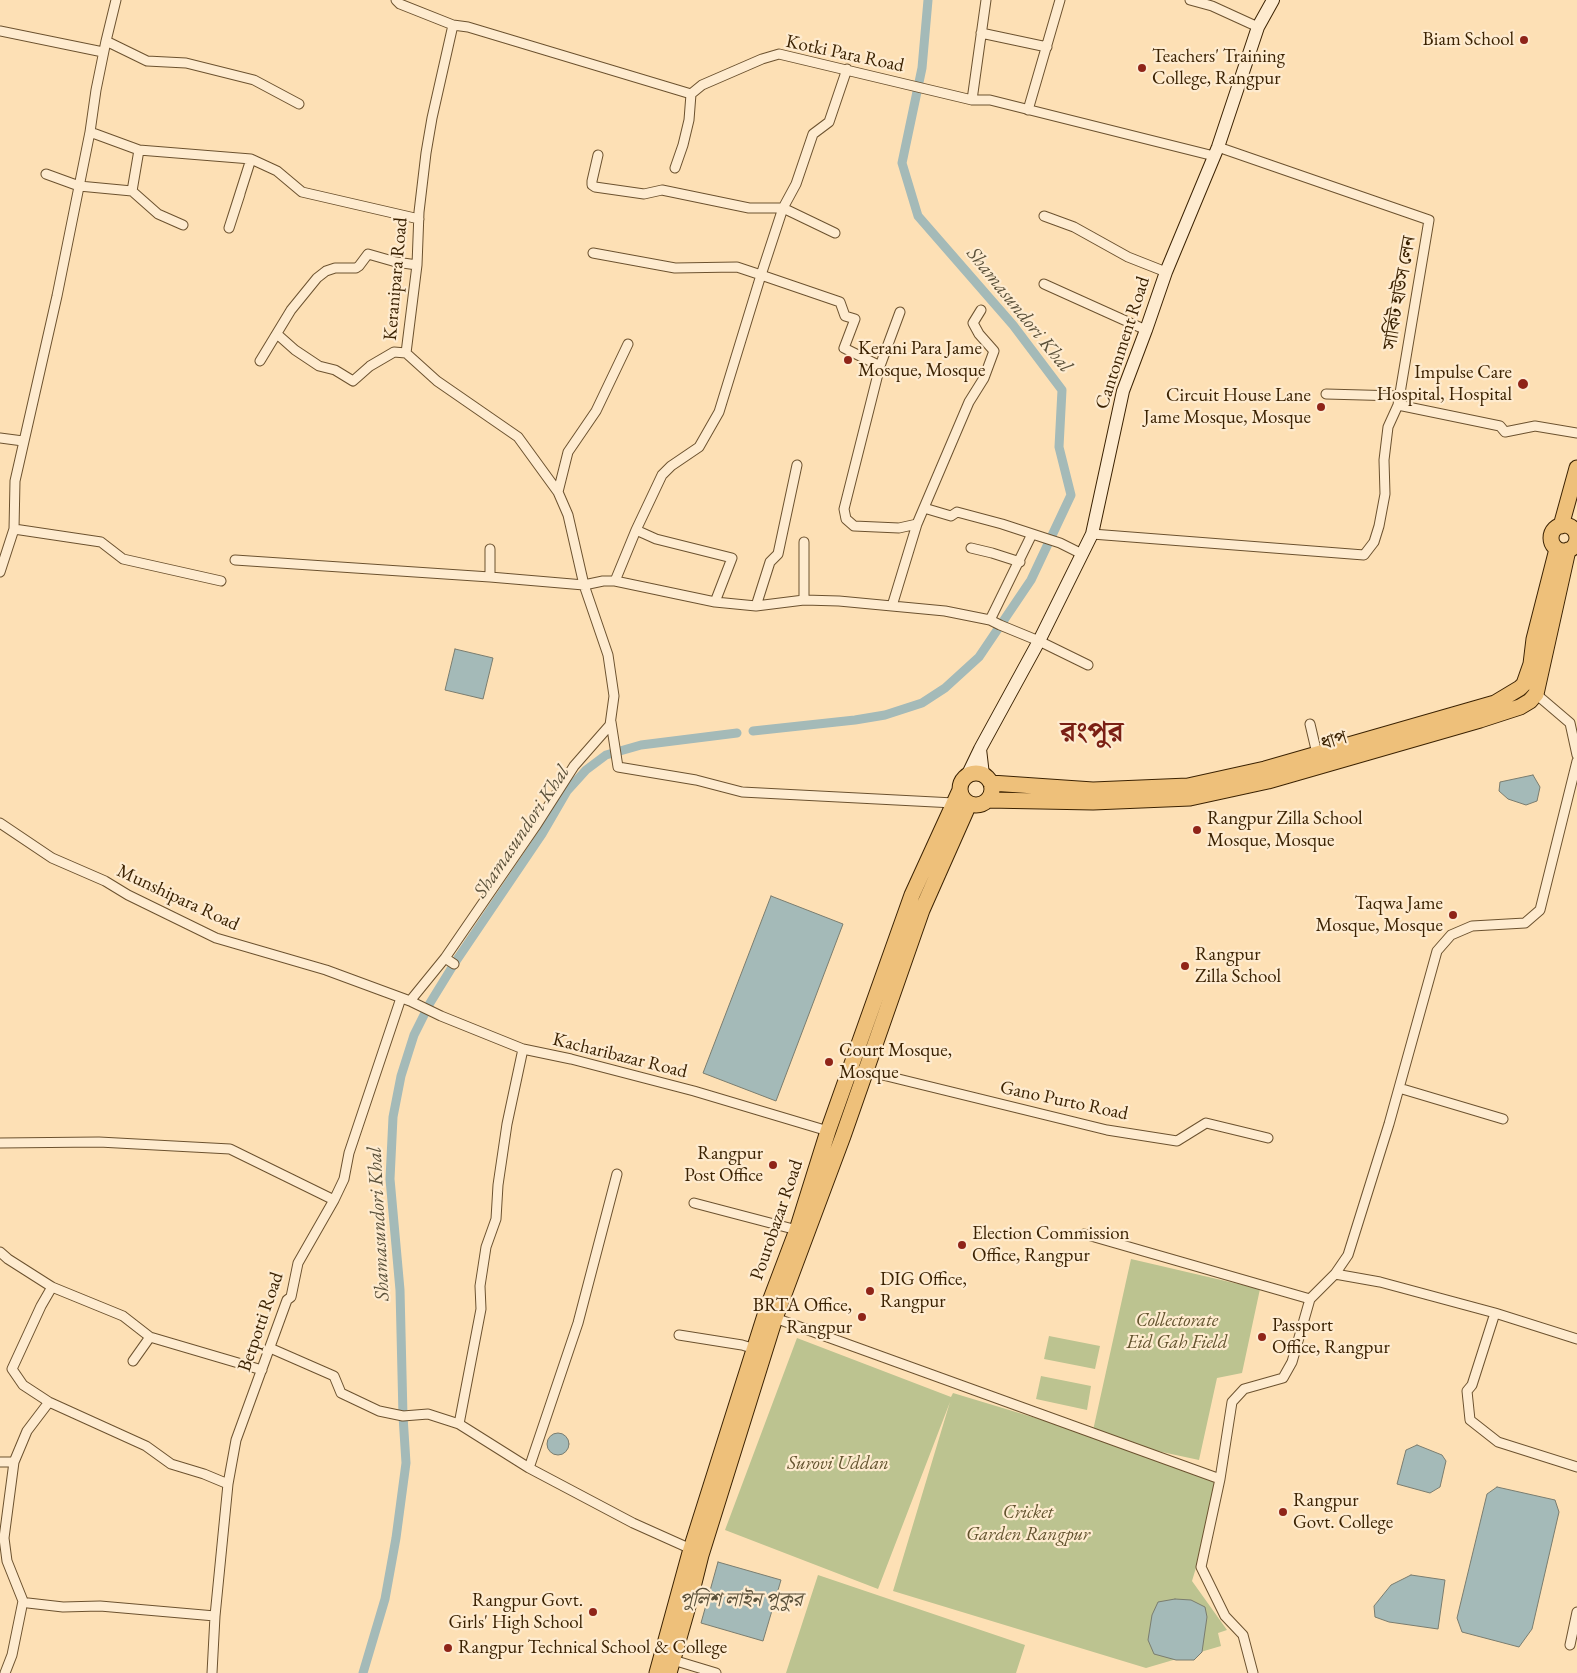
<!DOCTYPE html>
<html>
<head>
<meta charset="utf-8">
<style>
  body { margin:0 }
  canvas { display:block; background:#fde0b5 }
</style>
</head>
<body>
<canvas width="1577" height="1673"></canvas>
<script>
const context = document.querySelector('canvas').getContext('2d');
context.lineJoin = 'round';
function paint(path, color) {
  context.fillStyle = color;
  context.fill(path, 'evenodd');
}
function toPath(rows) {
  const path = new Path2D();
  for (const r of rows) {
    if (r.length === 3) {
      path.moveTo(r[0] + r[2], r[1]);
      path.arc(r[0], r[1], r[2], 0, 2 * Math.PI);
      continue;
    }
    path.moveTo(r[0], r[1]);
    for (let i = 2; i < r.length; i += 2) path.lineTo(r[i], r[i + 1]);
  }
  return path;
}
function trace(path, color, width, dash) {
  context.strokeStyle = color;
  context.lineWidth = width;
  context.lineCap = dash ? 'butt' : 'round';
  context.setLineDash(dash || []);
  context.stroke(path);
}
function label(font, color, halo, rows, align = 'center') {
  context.font = font + ' "EB Garamond","Noto Serif Bengali",serif';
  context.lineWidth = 4.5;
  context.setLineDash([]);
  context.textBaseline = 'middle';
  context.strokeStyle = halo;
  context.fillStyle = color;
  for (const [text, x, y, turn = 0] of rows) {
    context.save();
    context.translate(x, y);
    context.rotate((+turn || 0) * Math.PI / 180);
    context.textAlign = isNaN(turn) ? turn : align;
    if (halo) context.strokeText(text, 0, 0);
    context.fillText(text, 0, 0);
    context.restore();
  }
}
paint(toPath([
  [1131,1259,1260,1289,1242,1373,1217,1378,1199,1460,1111,1441,1224,1475,1192,1581,1227,1630,1218,1633,1221,1646,1146,1668,893,1591,950,1402,878,1589,725,1530,797,1338,951,1397,953,1393,1092,1435],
  [1049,1336,1100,1346,1095,1369,1044,1359],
  [1041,1376,1091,1386,1087,1410,1036,1399],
  [818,1575,1025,1645,1016,1673,786,1673]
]), '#bcc390');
const water = toPath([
  [455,649,493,658,483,699,445,690,455,649],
  [1533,775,1540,787,1537,801,1526,805,1508,799,1499,791,1500,782,1533,775],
  [771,896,843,924,776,1101,703,1073,771,896],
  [558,1444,11],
  [1417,1445,1442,1455,1446,1461,1440,1487,1430,1493,1397,1484,1406,1450,1417,1445],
  [1497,1487,1555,1500,1559,1512,1532,1629,1519,1647,1462,1632,1457,1618,1487,1494,1497,1487],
  [718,1562,781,1580,763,1641,701,1623,718,1562],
  [1411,1575,1445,1580,1438,1629,1389,1622,1375,1617,1374,1606,1391,1585,1411,1575],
  [1175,1599,1191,1600,1205,1607,1207,1617,1202,1652,1194,1660,1176,1660,1154,1654,1148,1640,1152,1615,1158,1602,1175,1599]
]);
paint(water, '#a4bab8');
trace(water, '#7a7d6f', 1);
trace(toPath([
  [753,731,855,720,885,715,922,703,945,688,979,657,1031,580,1071,495,1059,447,1062,390,1013,325,918,216,902,163,922,68,928,0],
  [363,1673,385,1599,396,1538,406,1463,403,1416,400,1290,390,1179,393,1117,401,1076,414,1035,430,1003,454,964,542,834,567,791,586,770,606,755,641,745,737,733]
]), '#a4bab8', 9);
const minor = toPath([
  [396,0,400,4,453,25,468,27,691,94,702,85,762,59,779,54,972,100,990,100,1214,156],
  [1190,0,1212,6,1258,27],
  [0,31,103,52],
  [981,33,1047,47],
  [106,41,147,61,186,63,254,80,299,104],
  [972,100,986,0],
  [1028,110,1060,0],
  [90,132,139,150,251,159,277,171,302,192,419,219],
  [598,155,592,181,592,185,595,187,644,194,662,190,749,208,783,208,796,184,813,134,829,122,847,69],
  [675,168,683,145,689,120,691,94],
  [46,174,79,186,132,191,139,150],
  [132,191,158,214,183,225],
  [240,194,229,228,251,159],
  [1044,216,1074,227,1128,257,1166,272],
  [835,233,783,208,761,275,840,302,845,316,855,319,844,348,880,366],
  [593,253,675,268,737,267,761,275,719,412,699,447,671,466,662,475,636,530,615,581],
  [1044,284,1146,330],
  [277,334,295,350,319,366,335,370,353,381,370,366,394,352,406,353],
  [260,361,291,310,317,278,326,271,335,268,356,268,359,266,368,254,396,262,417,265],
  [1326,394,1399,396],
  [1398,405,1500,426,1505,432,1535,426,1577,433],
  [0,438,23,441],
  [558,492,568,452,596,411,628,344],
  [924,508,951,516,957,512,1002,524,1060,543,1082,554],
  [917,524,969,402,984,378,994,351,979,334,973,323,981,310],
  [14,529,101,542,123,559,221,581],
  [636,530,656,539,732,558,715,602],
  [1092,534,1364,555,1374,542,1379,526,1385,494,1384,460,1388,427,1398,405,1429,220,1218,147],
  [971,548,992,553,1020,562],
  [490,549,490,577],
  [235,560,490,577,584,585,603,581,615,581,715,602,756,606,804,600,839,601,945,611,990,620,1000,625,1039,641,1088,665],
  [0,572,14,529,15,481,57,296,90,132,96,90,106,41,116,0],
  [804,600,804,542],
  [756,606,770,562,778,554,797,465],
  [892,606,917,524,899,528,854,526,846,519,844,509,880,366,900,312],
  [990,620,1032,534],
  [1536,694,1570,723,1577,755],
  [611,722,618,767,696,780,742,792,954,803],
  [1310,724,1318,758],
  [0,823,52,858,105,881,128,895,216,938,326,970,410,1001,441,1016,523,1049,571,1059,694,1091,828,1131],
  [445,958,454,964],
  [410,1001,445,958,535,827,574,766,610,725,614,696,608,655,584,585,568,515,558,492,518,437,437,381,406,353,417,265,419,212,426,153,432,118,453,25],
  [862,1070,1107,1130,1177,1141,1206,1123,1268,1138],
  [1399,1088,1503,1119],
  [0,1143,99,1142,230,1149,334,1200],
  [694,1203,797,1230],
  [1084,1234,1310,1299],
  [0,1252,8,1259,52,1287,123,1316,150,1337,262,1370],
  [1335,1274,1380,1282,1495,1313,1577,1339],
  [52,1287,41,1306,12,1369,23,1385,49,1402,146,1446,171,1464,204,1474,228,1484],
  [1495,1313,1472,1385,1467,1391,1470,1420,1498,1442,1577,1467],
  [775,1318,1220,1479],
  [679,1335,742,1345,755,1349],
  [270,1348,334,1376,341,1393,379,1411,403,1416,428,1414,459,1424,529,1468,633,1523,691,1549],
  [133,1361,150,1337],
  [459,1424,481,1309,480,1286,486,1247,496,1219,498,1185,507,1124,523,1049],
  [0,1462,14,1462],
  [529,1468,578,1323,617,1174],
  [28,1603,63,1607,100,1606,215,1616],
  [1570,1645,1577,1612],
  [673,1660,716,1673],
  [5,1673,12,1655,23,1601,7,1561,4,1538,14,1462,27,1431,49,1402],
  [212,1673,215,1616,228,1484,236,1440,287,1300,291,1297,298,1263,334,1200,344,1179,349,1153,401,998],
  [1253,1673,1243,1635,1225,1616,1201,1567,1220,1479,1232,1402,1244,1389,1283,1378,1292,1362,1310,1299,1335,1274,1348,1255,1389,1124,1437,951,1451,935,1472,926,1525,923,1540,910,1577,761]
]);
const secondary = toPath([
  [1574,531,1577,529],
  [1575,545,1577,543],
  [980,749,983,775],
  [967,776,980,749,1039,641,1092,534,1123,391,1146,330,1166,272,1218,147,1258,27,1273,0]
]);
const trunk = toPath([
  [1564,538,13],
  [1561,526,1577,468],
  [976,789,16],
  [991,783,1093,790,1188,786,1265,769,1495,703,1520,688,1524,684,1531,664,1534,639,1557,549],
  [988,800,1093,802,1190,798,1268,781,1480,720,1520,707,1530,701,1536,694,1568,550],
  [657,1673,691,1549,766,1312,797,1230,828,1131,912,895,960,790],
  [669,1673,689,1603,701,1555,775,1318,843,1136,922,910,969,804]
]);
trace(minor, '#6c522f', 11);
trace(secondary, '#3b2202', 14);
trace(trunk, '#3b2202', 17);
trace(minor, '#feebcf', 9);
trace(secondary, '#feebcf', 12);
trace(trunk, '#eec07a', 15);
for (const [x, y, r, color] of [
  [1524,40,5,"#8f2418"],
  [1142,68,5,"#8f2418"],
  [848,360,5,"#8f2418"],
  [1523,384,6,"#8f2418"],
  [1321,407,5,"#8f2418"],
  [1197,830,5,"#8f2418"],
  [1453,915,5,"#8f2418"],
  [1185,966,5,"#8f2418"],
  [829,1062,5,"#8f2418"],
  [773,1165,5,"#8f2418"],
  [962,1245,5,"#8f2418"],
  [870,1291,5,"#8f2418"],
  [862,1317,5,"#8f2418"],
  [1262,1337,5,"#8f2418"],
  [1283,1512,5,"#8f2418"],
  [593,1612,5,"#8f2418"],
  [448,1648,5,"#8f2418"]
]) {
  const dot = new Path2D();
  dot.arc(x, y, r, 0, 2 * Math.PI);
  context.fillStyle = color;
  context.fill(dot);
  trace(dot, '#feebcf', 2);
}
label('19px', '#3b2202', '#feebcf', [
  ["Biam School",1514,40,"right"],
  ["Teachers' Training",1152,57],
  ["College, Rangpur",1152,79],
  ["Kerani Para Jame",858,349],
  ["Mosque, Mosque",858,371],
  ["Impulse Care",1512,373,"right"],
  ["Hospital, Hospital",1512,395,"right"],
  ["Circuit House Lane",1311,396,"right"],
  ["Jame Mosque, Mosque",1311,418,"right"],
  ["Rangpur Zilla School",1207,819],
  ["Mosque, Mosque",1207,841],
  ["Taqwa Jame",1443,904,"right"],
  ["Mosque, Mosque",1443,926,"right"],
  ["Rangpur",1195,955],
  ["Zilla School",1195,977],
  ["Court Mosque,",839,1051],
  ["Mosque",839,1073],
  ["Rangpur",763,1154,"right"],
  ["Post Office",763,1176,"right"],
  ["Election Commission",972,1234],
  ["Office, Rangpur",972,1256],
  ["DIG Office,",880,1280],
  ["Rangpur",880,1302],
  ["BRTA Office,",852,1306,"right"],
  ["Rangpur",852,1328,"right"],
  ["Passport",1272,1326],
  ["Office, Rangpur",1272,1348],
  ["Rangpur",1293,1501],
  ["Govt. College",1293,1523],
  ["Rangpur Govt.",583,1601,"right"],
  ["Girls' High School",583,1623,"right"],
  ["Rangpur Technical School & College",458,1648]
], 'left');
label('19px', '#3b2202', '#feebcf', [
  ["Kotki Para Road",845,54,12],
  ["Keranipara Road",396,279,-85],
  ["সার্কিট হাউস লেন",1400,293,-80],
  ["Cantonment Road",1123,343,-72],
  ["ধাপ",1334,741,-17],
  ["Munshipara Road",178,898,25],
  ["Kacharibazar Road",620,1056,14],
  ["Gano Purto Road",1064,1101,12],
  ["Pourobazar Road",777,1220,-71],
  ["Betpotti Road",261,1322,-71]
]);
label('italic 19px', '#62522d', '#feebcf', [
  ["Collectorate",1177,1321],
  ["Eid Gah Field",1177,1343],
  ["Surovi Uddan",838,1464],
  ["Cricket",1028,1513],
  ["Garden Rangpur",1028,1535]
]);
label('italic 20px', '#5a5039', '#feebcf', [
  ["Shamasundori Khal",1019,310,51],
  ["Shamasundori Khal",522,832,-56],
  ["Shamasundori Khal",379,1224,-93],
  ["পুলিশ লাইন পুকুর",741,1601]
]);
label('bold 29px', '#7a1f14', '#feebcf', [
  ["রংপুর",1092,733]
]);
</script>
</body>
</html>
